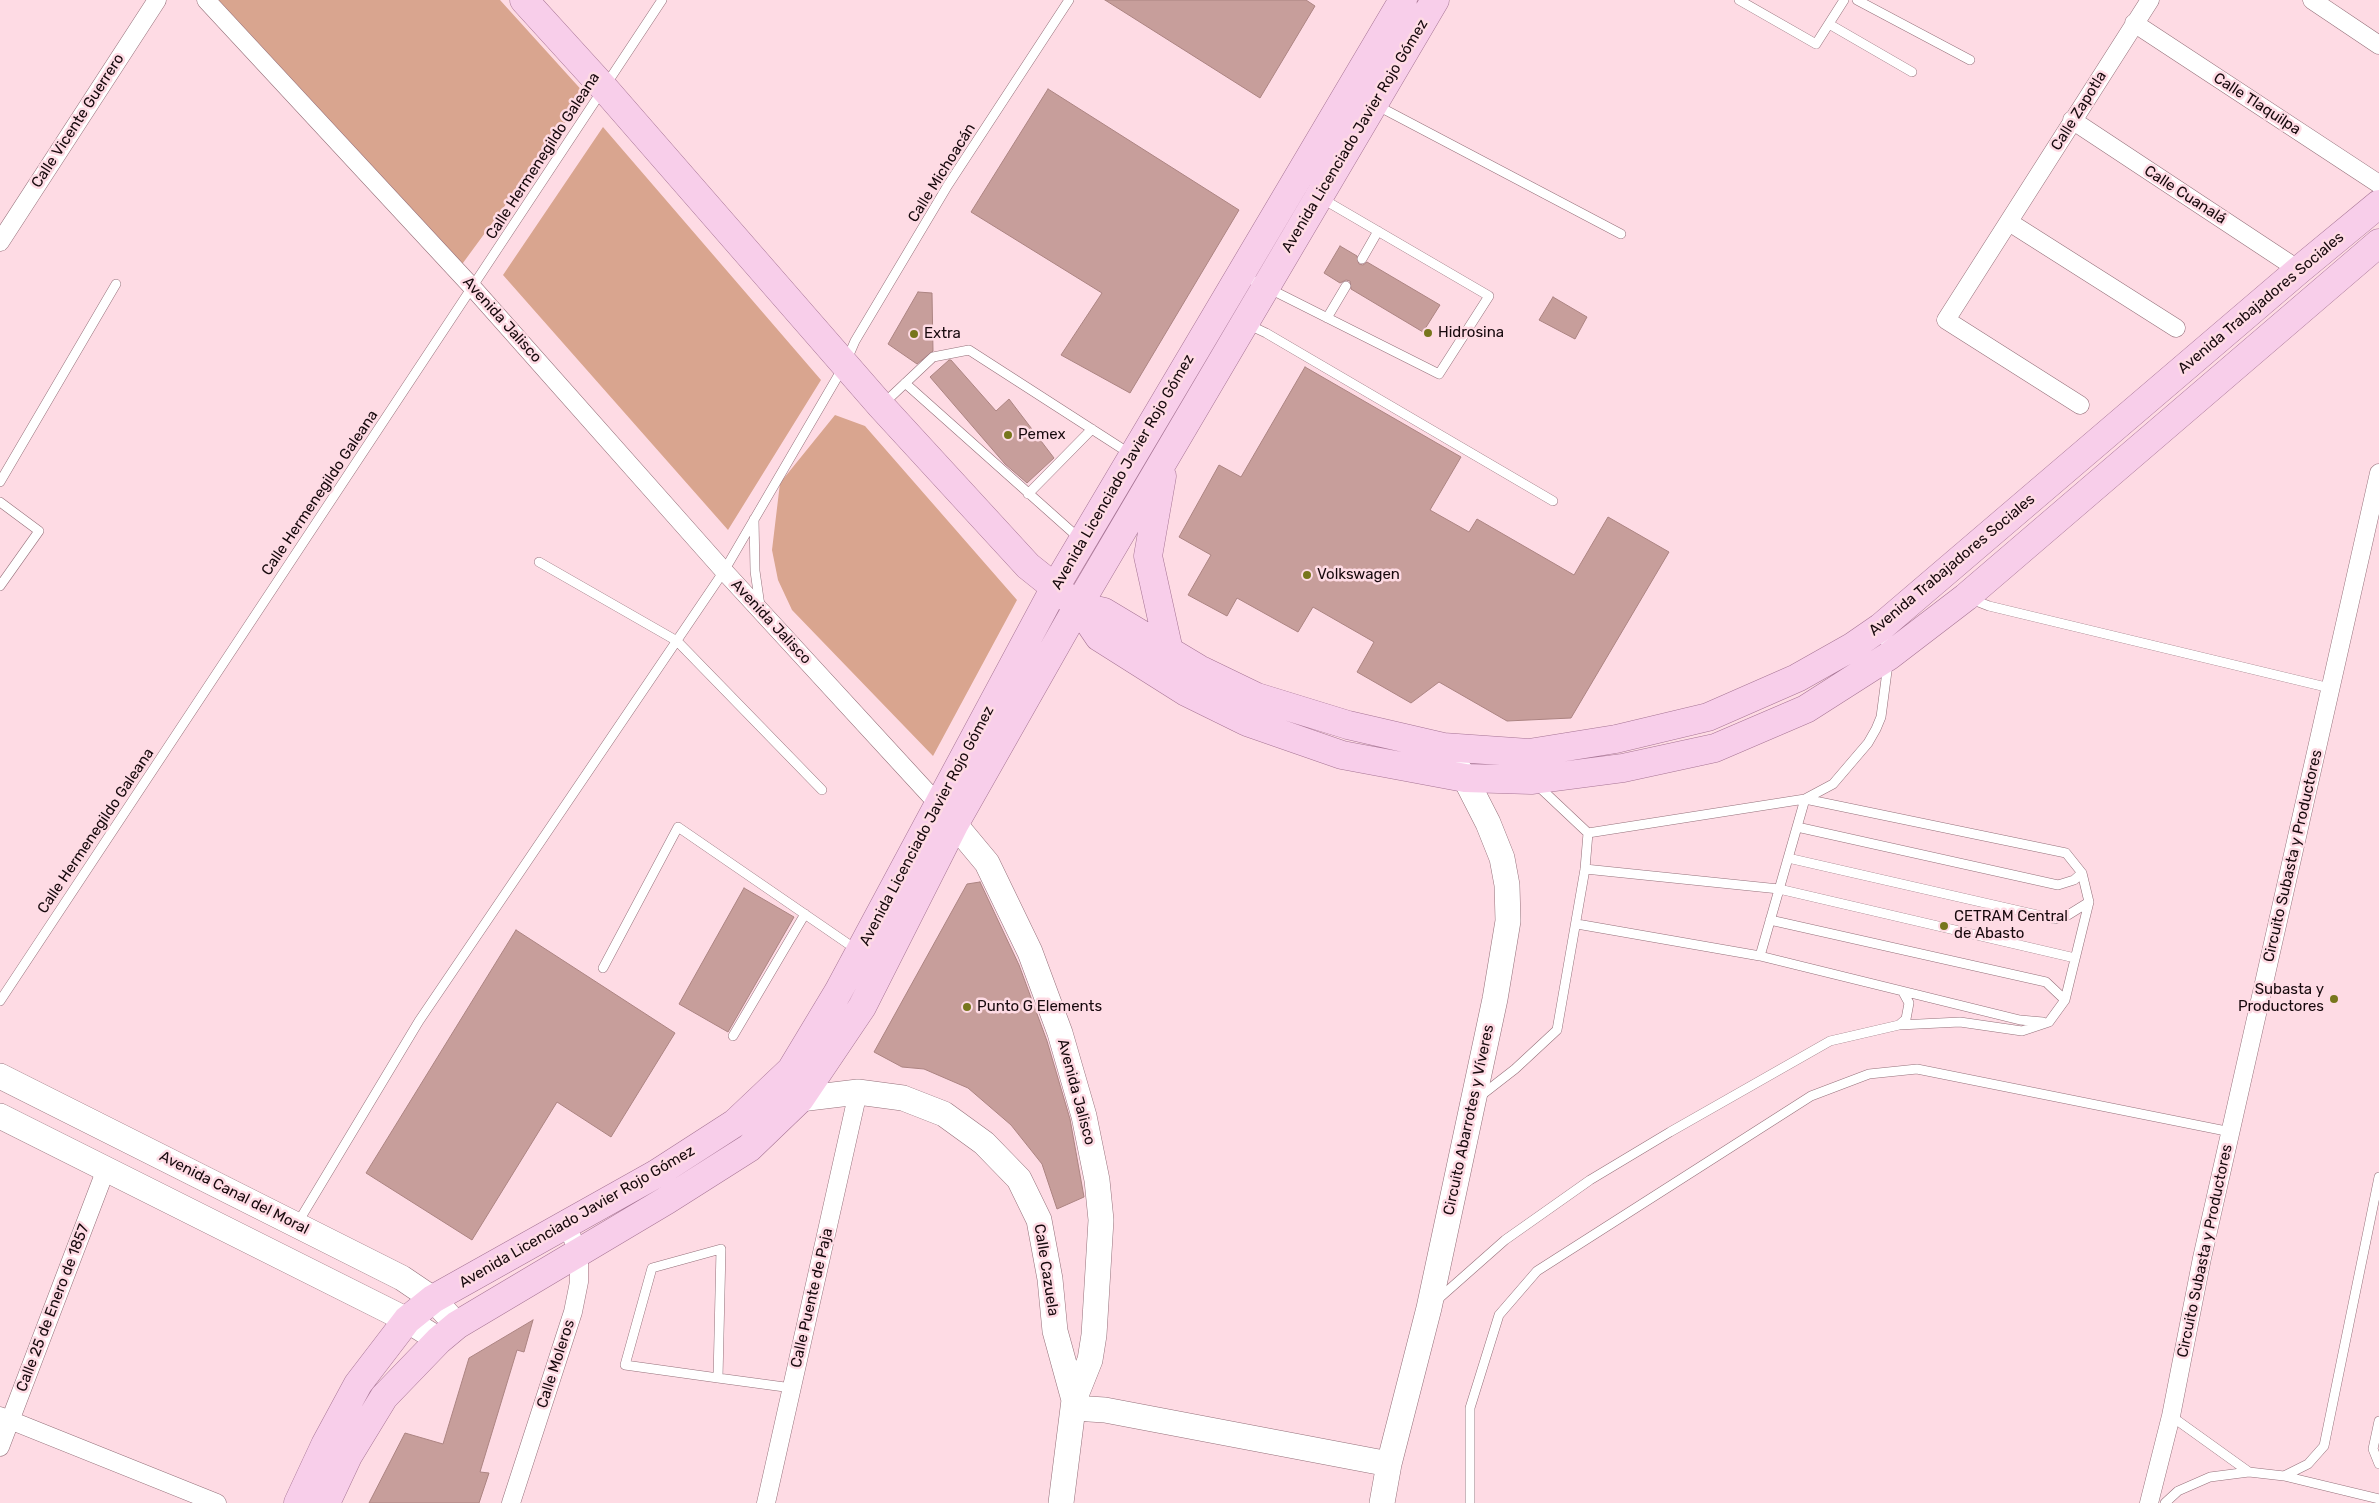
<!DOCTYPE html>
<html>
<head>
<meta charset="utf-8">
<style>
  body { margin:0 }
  canvas { display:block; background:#fedbe4 }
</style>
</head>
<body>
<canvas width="2379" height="1503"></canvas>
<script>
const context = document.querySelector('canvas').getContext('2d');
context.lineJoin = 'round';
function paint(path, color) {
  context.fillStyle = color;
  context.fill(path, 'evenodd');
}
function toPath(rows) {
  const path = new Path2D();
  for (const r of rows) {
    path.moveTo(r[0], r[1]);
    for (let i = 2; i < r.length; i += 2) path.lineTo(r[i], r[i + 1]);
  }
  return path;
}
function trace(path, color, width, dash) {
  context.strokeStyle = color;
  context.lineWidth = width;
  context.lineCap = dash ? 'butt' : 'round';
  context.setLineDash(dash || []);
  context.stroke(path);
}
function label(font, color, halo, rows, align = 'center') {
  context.font = font + ' Rubik,sans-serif';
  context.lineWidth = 5;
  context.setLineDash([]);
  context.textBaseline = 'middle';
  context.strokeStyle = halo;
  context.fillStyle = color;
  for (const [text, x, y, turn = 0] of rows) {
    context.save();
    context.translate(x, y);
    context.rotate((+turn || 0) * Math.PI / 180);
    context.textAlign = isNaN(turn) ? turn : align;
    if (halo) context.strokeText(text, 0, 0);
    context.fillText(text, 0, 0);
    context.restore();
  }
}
paint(toPath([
  [213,0,500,0,586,95,460,267],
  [603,127,821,380,728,530,503,275],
  [835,415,865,426,1017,600,933,756,792,610,778,580,772,550,780,483]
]), '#d9a58f');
const building = toPath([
  [1105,0,1306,0,1315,6,1260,98,1105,0],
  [1048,89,1239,210,1130,393,1061,355,1102,293,971,212,1048,89],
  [1340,246,1357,256,1359,264,1363,265,1367,262,1440,305,1423,332,1351,289,1350,281,1346,280,1340,283,1324,273,1340,246],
  [918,292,932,293,933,351,917,364,888,344,918,292],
  [1553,297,1587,317,1575,339,1539,320,1553,297],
  [949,360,951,360,996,411,1009,399,1054,458,1027,483,1005,464,930,377,949,360],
  [1305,367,1461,457,1430,510,1469,532,1477,519,1574,575,1608,517,1669,552,1571,718,1507,721,1439,682,1411,703,1357,672,1374,642,1313,607,1298,632,1237,598,1227,616,1188,595,1211,555,1179,537,1219,465,1241,477,1305,367],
  [980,882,1019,965,1047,1041,1070,1119,1084,1197,1057,1209,1042,1164,1011,1125,968,1088,924,1069,902,1067,874,1052,967,884,980,882],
  [744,888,794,917,728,1032,679,1004,744,888],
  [516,930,675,1033,611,1137,557,1102,472,1240,366,1173,516,930],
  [533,1320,524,1352,517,1350,480,1472,489,1473,479,1503,369,1503,405,1433,443,1444,469,1358,533,1320]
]);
paint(building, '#c79e9b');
trace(building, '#ac8482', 1);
const service = toPath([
  [1739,0,1816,44,1844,0],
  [1857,0,1970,60],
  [1829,24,1912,72],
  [1376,105,1621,234],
  [1362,259,1378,231],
  [1242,275,1439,374,1489,296,1321,198],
  [1327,318,1346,286],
  [1247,324,1266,333,1553,501],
  [905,383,1080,539],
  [882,405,933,357,969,350,1132,455],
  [0,482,116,284],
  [1028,494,1092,429],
  [0,502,39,531,0,586],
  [754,519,755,571,760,606],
  [539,562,677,641,822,790],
  [1971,599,1989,606,2330,688],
  [1797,827,2058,885,2074,880,2082,873],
  [1788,858,2055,919,2068,915,2089,902],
  [1585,869,1779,889,2075,958],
  [1770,920,2046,982,2065,1000],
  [1577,924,1760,956,2020,1020,2043,1022],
  [1760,956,1805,799,1833,784,1868,743,1876,729,1881,717,1889,656,1882,629],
  [603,968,678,827,857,950],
  [0,1001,662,0],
  [1899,1025,1906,1019,1909,1003,1903,992],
  [733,1036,805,914],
  [1479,1097,1515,1069,1557,1030,1585,869,1588,833],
  [297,1224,419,1021,724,571,845,364,855,341,948,185,1069,0],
  [1436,1301,1505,1240,1590,1180,1670,1132,1830,1041,1899,1025,1960,1022,2022,1031,2049,1022,2065,1000,2089,902,2082,873,2066,853,1805,799,1588,833,1536,784],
  [718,1378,721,1249,652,1268,625,1365,718,1378,792,1388],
  [2171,1416,2249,1472],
  [2379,1421,2373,1449,2379,1464],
  [2284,1476,2308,1464,2324,1446,2379,1177],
  [1470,1503,1470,1408,1499,1315,1537,1271,1811,1096,1869,1074,1917,1069,2231,1132],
  [2165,1503,2178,1491,2210,1477,2249,1472,2284,1476,2379,1499]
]);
const minor = toPath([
  [206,0,473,288,724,571,939,805],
  [2312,0,2379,45],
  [2134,23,2379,184],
  [2072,120,2299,270],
  [2009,222,2176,328],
  [0,242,157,0],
  [2080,405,1946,320,2150,0],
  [0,1416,217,1503],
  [0,1447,106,1169],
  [511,1503,573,1312,579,1282,579,1251,565,1224],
  [766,1503,858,1092],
  [2149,1503,2171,1416,2202,1258,2379,473]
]);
const secondary = toPath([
  [942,809,987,863,1030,952,1060,1033,1084,1116,1097,1180,1101,1220,1094,1335,1090,1360,1074,1400,1061,1503],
  [0,1076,402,1278,433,1299,457,1325],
  [800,1099,858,1092,903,1098,944,1114,984,1143,1019,1179,1039,1220,1050,1279,1055,1331,1074,1400],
  [0,1116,407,1320,439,1340],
  [1073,1408,1105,1410,1389,1464],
  [1382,1503,1389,1464,1429,1308,1495,999,1508,921,1507,885,1502,858,1488,823,1465,778,1443,747]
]);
const primary = toPath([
  [524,0,604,88,881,406,1028,566,1078,606,1099,637,1186,692,1247,722,1342,755,1465,778,1531,780,1623,768,1715,748,1806,709,1889,656,1966,597,2379,243],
  [1162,476,1148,556,1169,651],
  [1078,606,1104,612,1199,669,1257,697,1348,725,1443,747,1529,753,1616,739,1708,717,1797,678,1852,647,1881,627,2299,270,2379,204],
  [298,1503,325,1445,358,1384,407,1320,433,1299,656,1174,735,1123,791,1070,838,992,1054,589,1403,0],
  [326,1503,348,1456,384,1397,439,1340,457,1325,667,1200,749,1148,800,1099,862,1007,955,823,1078,606,1435,0]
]);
trace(service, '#95707a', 10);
trace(minor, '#95707a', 19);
trace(secondary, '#95707a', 26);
trace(primary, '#a67494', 29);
trace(service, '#fff', 9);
trace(minor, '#fff', 18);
trace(secondary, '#fff', 25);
trace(primary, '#f8ceea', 28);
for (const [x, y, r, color] of [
  [1428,333,5,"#77761c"],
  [914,334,5,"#77761c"],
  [1008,435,5,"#77761c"],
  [1307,575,5,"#77761c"],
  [1944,926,5,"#77761c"],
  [2334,999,5,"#77761c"],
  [967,1007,5,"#77761c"]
]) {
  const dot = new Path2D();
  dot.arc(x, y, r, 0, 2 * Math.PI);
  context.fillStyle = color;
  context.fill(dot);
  trace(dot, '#fedbe4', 2);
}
label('15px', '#17090d', '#fedbe4', [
  ["Calle Tlaquilpa",2257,104,33],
  ["Calle Zapotla",2079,111,-58],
  ["Calle Vicente Guerrero",78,121,-57],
  ["Avenida Licenciado Javier Rojo Gómez",1355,136,-59],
  ["Calle Hermenegildo Galeana",543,156,-57],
  ["Calle Michoacán",942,173,-58],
  ["Calle Cuanalá",2185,195,33],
  ["Avenida Trabajadores Sociales",2261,303,-40],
  ["Avenida Jalisco",502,320,48],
  ["Avenida Licenciado Javier Rojo Gómez",1123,472,-60],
  ["Calle Hermenegildo Galeana",320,493,-56],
  ["Avenida Trabajadores Sociales",1952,565,-40],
  ["Avenida Jalisco",771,622,47],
  ["Avenida Licenciado Javier Rojo Gómez",927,826,-62],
  ["Calle Hermenegildo Galeana",96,831,-56],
  ["Circuito Subasta y Productores",2293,856,-77],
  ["Avenida Jalisco",1076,1092,75],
  ["Circuito Abarrotes y Víveres",1469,1120,-78],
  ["Avenida Canal del Moral",234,1193,27],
  ["Avenida Licenciado Javier Rojo Gómez",577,1217,-30],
  ["Circuito Subasta y Productores",2205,1251,-78],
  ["Calle Cazuela",1046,1270,81],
  ["Calle Puente de Paja",812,1298,-77],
  ["Calle 25 de Enero de 1857",53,1308,-69],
  ["Calle Moleros",556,1364,-72]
]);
label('15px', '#17090d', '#fedbe4', [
  ["Hidrosina",1438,333],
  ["Extra",924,334],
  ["Pemex",1018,435],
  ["Volkswagen",1317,575],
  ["CETRAM Central",1954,917],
  ["de Abasto",1954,934],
  ["Subasta y",2324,990,"right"],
  ["Productores",2324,1007,"right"],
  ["Punto G Elements",977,1007]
], 'left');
</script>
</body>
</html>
